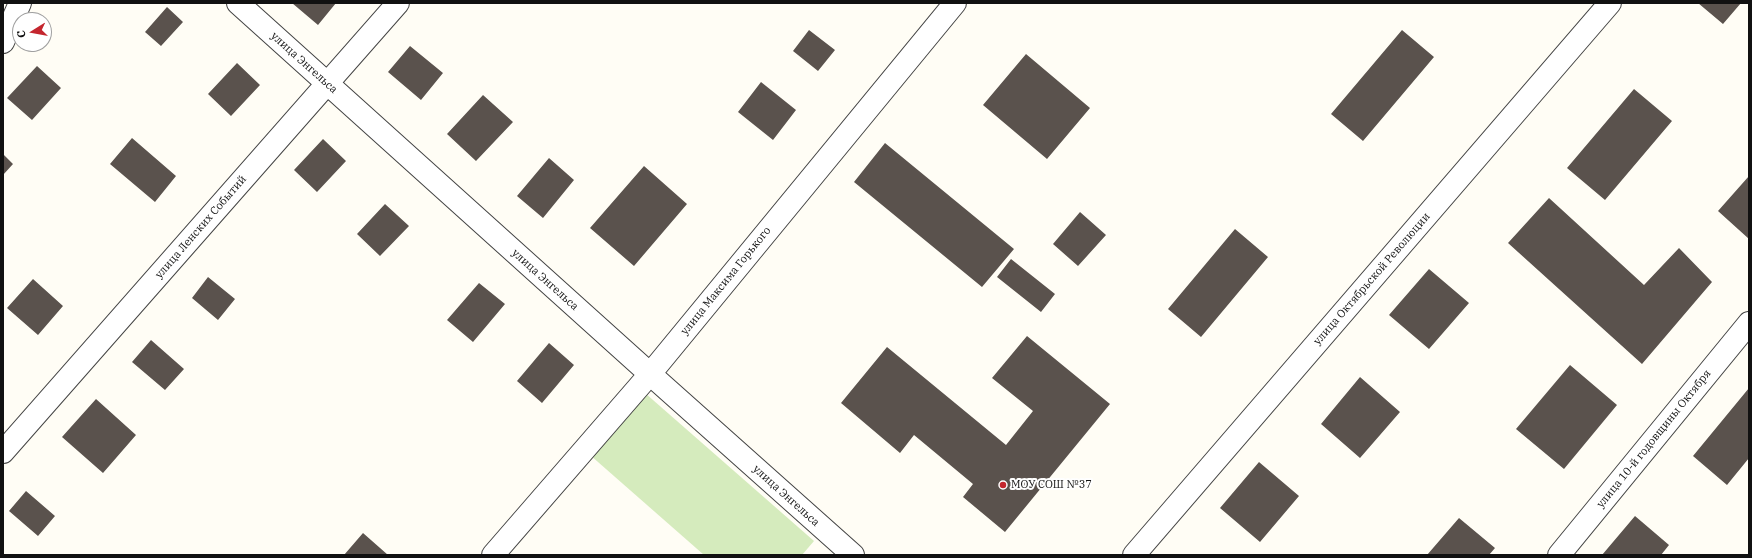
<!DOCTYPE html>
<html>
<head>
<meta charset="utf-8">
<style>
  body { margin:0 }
  #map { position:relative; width:1752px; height:558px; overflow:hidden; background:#fffdf5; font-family:"IBM Plex Serif",serif }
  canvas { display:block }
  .frame { position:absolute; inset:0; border:4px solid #111; pointer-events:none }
  .north { position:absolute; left:12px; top:12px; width:40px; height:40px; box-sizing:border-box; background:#fff; border:1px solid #a0a0a0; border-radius:50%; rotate:259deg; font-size:11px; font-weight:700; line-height:16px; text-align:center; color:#111 }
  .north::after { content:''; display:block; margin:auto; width:14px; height:18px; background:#c4262e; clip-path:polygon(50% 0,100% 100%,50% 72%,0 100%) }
</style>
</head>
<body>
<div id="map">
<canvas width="1752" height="558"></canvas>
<div class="frame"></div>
<div class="north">С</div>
</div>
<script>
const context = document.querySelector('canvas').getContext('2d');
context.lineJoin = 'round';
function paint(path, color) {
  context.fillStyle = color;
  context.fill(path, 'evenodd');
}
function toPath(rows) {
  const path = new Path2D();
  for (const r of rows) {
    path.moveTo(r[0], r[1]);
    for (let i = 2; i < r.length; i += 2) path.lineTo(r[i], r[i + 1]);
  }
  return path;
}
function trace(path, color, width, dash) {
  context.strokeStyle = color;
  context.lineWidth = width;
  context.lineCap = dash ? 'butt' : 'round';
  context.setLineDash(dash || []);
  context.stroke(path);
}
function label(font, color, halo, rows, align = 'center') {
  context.font = font + ' "IBM Plex Serif",serif';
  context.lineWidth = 4;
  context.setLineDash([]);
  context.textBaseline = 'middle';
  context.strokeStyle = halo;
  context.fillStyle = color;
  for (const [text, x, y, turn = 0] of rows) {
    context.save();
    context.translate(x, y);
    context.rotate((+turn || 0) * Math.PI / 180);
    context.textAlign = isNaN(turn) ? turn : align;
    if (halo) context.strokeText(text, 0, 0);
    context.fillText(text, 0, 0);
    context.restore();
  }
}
paint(toPath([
  [645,393,814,541,802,555,704,555,590,455]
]), '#d5ebbd');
paint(toPath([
  [292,3,336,3,318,25],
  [1698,3,1741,3,1723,24],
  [167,7,183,22,161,46,145,32],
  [809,30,835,50,818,71,793,51],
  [1402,30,1434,57,1363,141,1331,114],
  [410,46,443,73,421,100,388,72],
  [1026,54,1090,108,1047,159,983,105],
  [237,63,260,85,231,116,208,94],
  [37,66,61,88,32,120,7,98],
  [761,82,796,110,773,140,738,112],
  [1634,89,1672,121,1605,200,1567,168],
  [483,95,513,122,476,161,447,134],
  [132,138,176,176,155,202,110,164],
  [323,139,346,161,317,192,294,170],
  [885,143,1014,249,982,287,854,182],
  [3,154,13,164,3,175],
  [549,158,574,180,543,218,517,196],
  [644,166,687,204,634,266,590,228],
  [1749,176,1749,239,1718,211],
  [1549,198,1644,285,1679,248,1712,282,1642,364,1508,243],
  [385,204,409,226,380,256,357,234],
  [1080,212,1106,235,1078,266,1053,244],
  [1235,229,1268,257,1201,337,1168,309],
  [1011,259,1055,294,1041,312,997,277],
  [1429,269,1469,303,1429,349,1389,315],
  [208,277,235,299,218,320,192,298],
  [33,279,63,306,38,335,7,308],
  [479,283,505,304,473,342,447,320],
  [1027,336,1110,404,1005,532,963,497,973,484,914,435,900,453,841,403,887,347,1006,445,1033,411,992,378],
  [151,340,184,369,165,390,132,362],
  [549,343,574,365,542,403,517,381],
  [1570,365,1617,405,1564,469,1516,429],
  [1360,377,1400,412,1360,458,1321,424],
  [1749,388,1749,458,1727,485,1693,456],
  [96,399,136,435,103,473,62,437],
  [1259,462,1299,496,1260,542,1220,508],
  [26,491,55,516,38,536,9,511],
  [1635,516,1669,545,1661,555,1602,555],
  [1459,518,1495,548,1489,555,1427,555],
  [363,533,388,555,344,555]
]), '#5a524d');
const minor = toPath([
  [238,3,650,374,853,555],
  [3,42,20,3],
  [3,452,398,3],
  [493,555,650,374,955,3],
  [1134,555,1610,3],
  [1559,555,1749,323]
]);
trace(minor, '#444', 24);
trace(minor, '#fff', 22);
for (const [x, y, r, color] of [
  [1003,485,4,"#c4262e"]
]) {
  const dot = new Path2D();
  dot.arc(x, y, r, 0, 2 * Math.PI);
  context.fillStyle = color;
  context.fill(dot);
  trace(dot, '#fff', 1.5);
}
label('11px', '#111', '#fff', [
  ["улица Энгельса",304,63,42],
  ["улица Ленских Событий",201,227,-49],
  ["улица Октябрьской Революции",1372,279,-49],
  ["улица Энгельса",545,280,42],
  ["улица Максима Горького",726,281,-51],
  ["улица 10-й годовщины Октября",1654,439,-51],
  ["улица Энгельса",786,496,42]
]);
label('11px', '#111', '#fff', [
  ["МОУ СОШ №37",1011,485]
], 'left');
</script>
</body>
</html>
